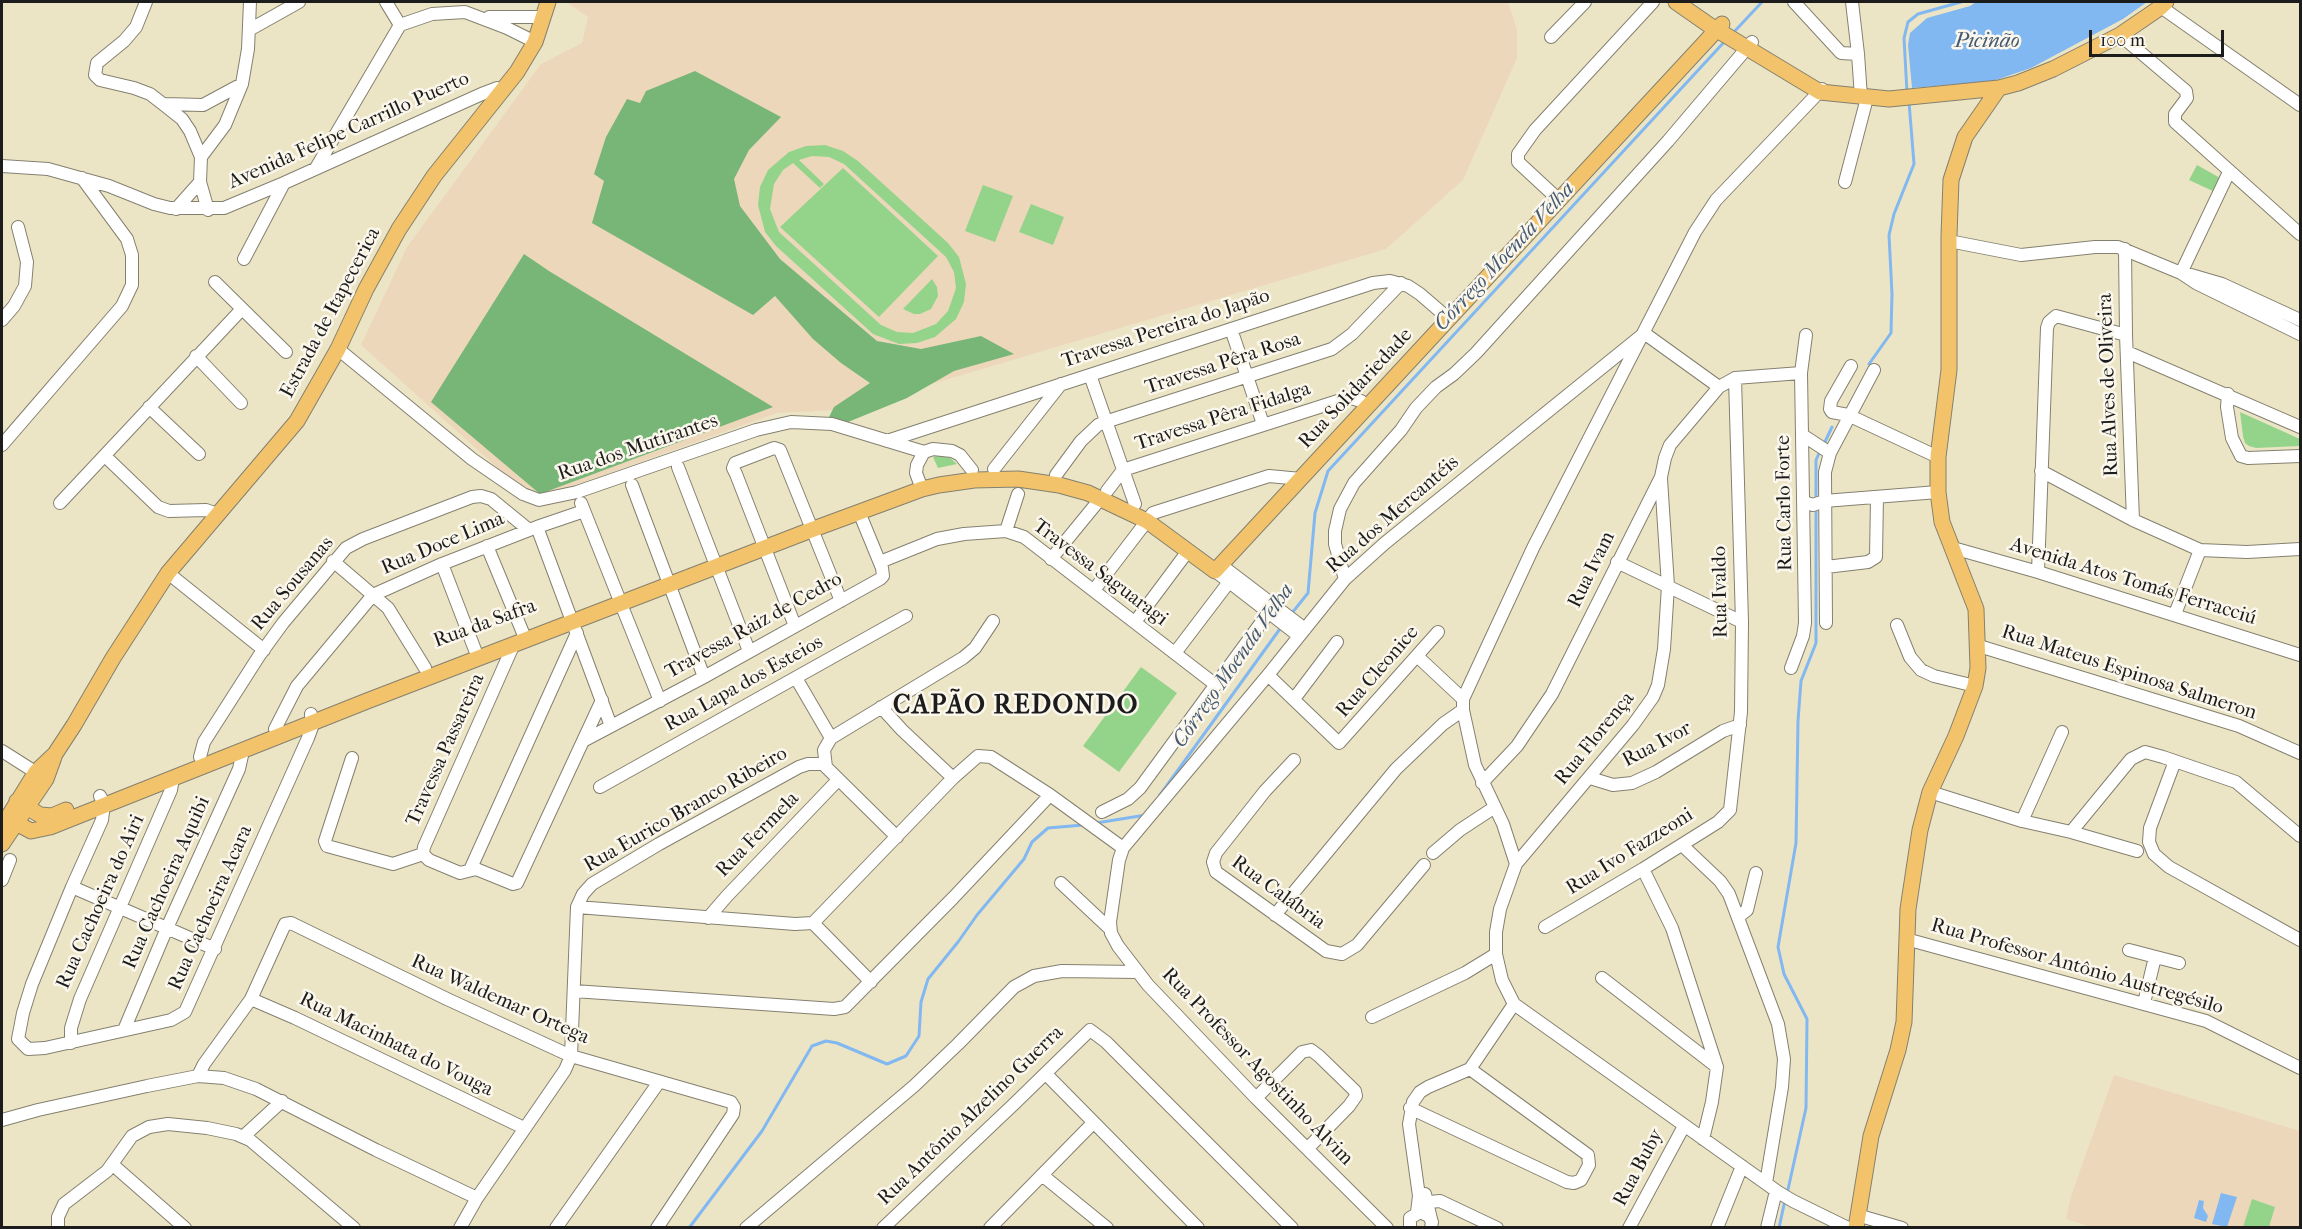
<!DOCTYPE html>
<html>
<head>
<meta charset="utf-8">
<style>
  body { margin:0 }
  #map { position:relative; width:2302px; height:1229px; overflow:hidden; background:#ece5c5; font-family:"IM FELL French Canon",serif }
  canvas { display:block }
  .frame { position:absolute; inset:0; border:3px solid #1c1c1c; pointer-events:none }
  .scale { position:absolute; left:2089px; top:30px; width:135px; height:27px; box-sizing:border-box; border:3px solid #1c1c1c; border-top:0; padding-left:8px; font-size:18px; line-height:21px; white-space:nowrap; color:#1c1c1c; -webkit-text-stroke:4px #fbf7ec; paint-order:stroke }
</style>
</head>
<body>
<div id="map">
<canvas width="2302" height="1229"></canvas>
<div class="frame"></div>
<div class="scale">100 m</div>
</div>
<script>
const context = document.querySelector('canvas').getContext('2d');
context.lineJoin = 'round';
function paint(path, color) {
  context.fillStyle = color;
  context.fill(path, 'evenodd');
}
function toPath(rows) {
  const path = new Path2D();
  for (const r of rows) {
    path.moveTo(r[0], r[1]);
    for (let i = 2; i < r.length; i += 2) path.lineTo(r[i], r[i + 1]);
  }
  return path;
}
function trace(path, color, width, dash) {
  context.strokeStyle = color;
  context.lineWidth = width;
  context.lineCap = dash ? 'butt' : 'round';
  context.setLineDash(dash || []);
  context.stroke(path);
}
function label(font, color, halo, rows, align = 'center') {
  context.font = font + ' "IM FELL French Canon",serif';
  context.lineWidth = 5;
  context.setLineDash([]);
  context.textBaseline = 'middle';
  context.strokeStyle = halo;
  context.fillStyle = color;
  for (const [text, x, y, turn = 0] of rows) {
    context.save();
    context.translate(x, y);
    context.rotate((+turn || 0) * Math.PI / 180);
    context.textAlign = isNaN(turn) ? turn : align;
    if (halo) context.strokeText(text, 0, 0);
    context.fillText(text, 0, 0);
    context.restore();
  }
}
paint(toPath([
  [569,2,1508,2,1517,30,1517,58,1463,180,1386,249,888,397,857,409,777,413,542,497,520,488,361,345,407,247,541,64,582,43,588,17,569,4],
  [2114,1075,2300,1131,2300,1227,2094,1228,2066,1219,2071,1196]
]), '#edd7bb');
paint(toPath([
  [825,145,843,151,858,161,948,243,959,257,966,284,964,302,956,319,935,337,917,343,899,344,873,334,776,246,765,232,758,205,760,187,768,170,789,152,806,146],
  [812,156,829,157,844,164,946,257,954,272,956,288,948,311,936,324,913,333,897,332,881,325,779,232,770,209,774,184,783,170,793,163,820,188,824,184,799,160],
  [2197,165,2222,179,2215,192,2189,180],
  [843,168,938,256,879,317,780,227],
  [983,185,1013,196,995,242,965,231],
  [1031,204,1064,217,1053,245,1019,232],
  [932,279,937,287,938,296,931,309,920,314,914,314,903,309],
  [2240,412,2300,439,2300,446,2256,448,2249,446,2245,443,2243,436],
  [936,456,949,457,957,464,938,468,933,457],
  [1141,667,1177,693,1119,772,1083,746],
  [2252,1199,2275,1207,2269,1227,2243,1227]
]), '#94d48a');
paint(toPath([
  [695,71,781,117,749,150,734,179,740,206,780,259,877,341,921,349,981,336,1014,354,954,371,907,398,848,422,828,419,834,407,870,383,841,363,813,339,775,296,753,315,592,223,604,181,594,174,606,137,627,99,640,103,646,91],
  [524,254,549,271,773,407,540,494,431,402]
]), '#77b676');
paint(toPath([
  [1976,2,2147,2,2123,19,2031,68,1993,81,1912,88,1908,45,1910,33,1927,18,1970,6],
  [2221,1193,2237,1197,2227,1227,2212,1224],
  [2199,1200,2204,1201,2203,1208,2208,1216,2206,1222,2194,1218]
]), '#82b8f1');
trace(toPath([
  [1733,33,1762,2],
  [1907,92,1904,38,1908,22,1918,14,1961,2],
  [1869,364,1891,333,1892,294,1889,235,1894,214,1914,164,1909,102],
  [1824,444,1832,427],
  [1816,502,1816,460,1821,449],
  [1292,613,1308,593,1315,513,1328,471,1726,40],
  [1160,795,1282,626],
  [1096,823,1146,815],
  [1787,1194,1806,1108,1807,1019,1784,974,1778,947,1796,843,1798,721,1801,681,1816,643,1816,508],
  [689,1228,762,1131,812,1046,826,1041,837,1043,887,1064,906,1056,919,1036,921,1002,928,979,958,942,977,915,1024,859,1032,842,1048,828,1083,825],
  [1779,1228,1785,1200]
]), '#82b8f1', 3);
const minor = toPath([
  [146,2,136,27,124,41,97,63,95,75,100,80,134,88,150,94,163,104,182,119,190,131,201,157],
  [386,2,400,25],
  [1794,2,1841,53,1858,54],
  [1852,2,1858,54,1861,97],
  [2161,7,2300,105],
  [489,17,544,17],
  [249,30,299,2],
  [2120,35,2186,91,2187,98,2175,114,2175,122,2300,234],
  [1551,37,1585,2],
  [1822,89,1716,200,1695,232,1533,548,1463,699,1463,710,1475,765,1503,824,1516,864,1500,909,1496,932,1496,954,1502,980,1514,1004,1778,1192,1793,1201,1848,1228],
  [164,104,203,105,242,84],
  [2,166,48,169,109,186,154,204,170,208,224,208,284,183,484,93,497,88,503,91],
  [316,168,400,25,432,14,465,12,507,28,535,42],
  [1845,182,1867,98],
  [1559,200,1518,162,1518,154,1535,130,1653,2],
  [176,209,200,182],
  [208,210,200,182,201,157,225,125,242,84,248,49,250,2],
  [1949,241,2021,255,2095,247,2118,247,2181,273,2196,283,2300,334],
  [2125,249,2126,335,2133,520],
  [244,259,284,183],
  [2181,273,2229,172],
  [2191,275,2222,284,2300,320],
  [215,282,286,352],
  [2,320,14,306,25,286,27,262,18,227],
  [1231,329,1263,424],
  [1644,333,1719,387],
  [338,349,472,459,523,494,539,500,577,492,756,430,791,422,832,424,924,452],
  [2127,352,2300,427],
  [196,356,241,403],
  [1851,366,1831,401,1830,409,1832,412,1848,415,1938,457],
  [1090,375,1135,504],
  [2228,394,2227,407,2232,438,2241,456,2248,458,2300,456],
  [149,407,199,454],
  [1804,436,1830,453],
  [887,441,1373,283,1390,281,1408,286,1420,294,1449,319],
  [2,445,122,306,132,285,132,255,127,239,82,178],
  [105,456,158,507,169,511,206,510,217,514],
  [678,467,749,651],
  [994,469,1061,384],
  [2041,471,2133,520,2200,550,2247,552,2300,549],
  [1056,475,1081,441,1098,425,1105,422,1332,349,1352,334,1401,283],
  [632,485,704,677],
  [922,489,916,473,917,465,924,452,933,449,952,451,960,455,972,470],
  [1107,491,1123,470,1341,400,1351,398,1361,401],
  [1804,502,1813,505,1824,501,1938,492],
  [60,503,241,310],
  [581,503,618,596],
  [537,527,611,726],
  [1006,531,1018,494],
  [487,546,523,633],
  [1953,548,2038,572,2300,655],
  [1051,559,1101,498],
  [333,561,388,608,425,668],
  [880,562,937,539,964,534,1006,531,1024,537,1216,685],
  [1617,562,1742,622],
  [442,564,475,650],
  [1221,565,1305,629],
  [1826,567,1868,562,1876,557,1877,497],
  [1215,571,1299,636],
  [2038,572,2047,328,2049,322,2056,316,2126,335],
  [168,573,264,650],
  [1345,579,1335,544,1335,531,1340,509,1354,483,1401,430,1416,408,1436,387,1454,374,1476,353,1668,141,1752,42],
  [1094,590,1153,513,1269,476,1301,479],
  [621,604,660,701],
  [2175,614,2200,550],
  [1135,622,1188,551],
  [1826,623,1825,472,1830,453,1874,370],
  [1897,625,1910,657,1921,670,1934,676,1975,686],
  [795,626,736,474,733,468,735,463,774,448,780,450,841,601],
  [1979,646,2239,726,2300,753],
  [1175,653,1229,582],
  [1417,656,1463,699],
  [1791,668,1803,636,1805,623,1801,373,1806,335],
  [1268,675,1339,743,1438,632],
  [796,678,831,738,824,750,826,767,897,837],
  [1294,699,1337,642],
  [881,707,902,730,953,778],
  [275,729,297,686,373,595,442,564,537,527,584,511],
  [831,738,963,658,975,648,993,621],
  [583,741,704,677,880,579,883,576,882,568,859,512],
  [2,751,43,777],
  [200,757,204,742,259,656,283,623,346,548,363,539,472,497,481,496,491,499,529,530],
  [352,758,325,841,327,846,393,864,423,854],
  [1294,760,1265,791,1216,853,1213,862,1216,872,1326,951,1342,954,1357,945,1424,865],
  [2175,761,2150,828,2149,842,2154,854,2169,867,2300,940],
  [1590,778,1613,785,1632,783,1656,772,1723,731,1740,725],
  [1482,783,1517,746,1552,694,1661,477,1665,458,1670,445,1719,387,1735,378,1801,373],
  [600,787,906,616],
  [1930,792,2022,821,2071,832,2131,759,2145,752,2163,757,2236,782,2300,836],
  [100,796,104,804,102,820,72,887,32,984,23,1013,18,1039,28,1049,45,1048,171,1020,185,1012,308,738,312,727,311,714],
  [1102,812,1128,799,1140,788,1269,612],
  [2022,821,2062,732],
  [2071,832,2137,851],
  [1682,845,1720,881,1729,894,1778,1024,1784,1059,1782,1087,1766,1183],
  [1433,853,1460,830,1495,807],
  [423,854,429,860,460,873,476,869,513,884,517,883,602,700],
  [423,854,424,847,513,646],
  [1516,864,1633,725,1653,697,1658,685,1664,649,1668,586,1661,479],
  [1643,869,1672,928,1717,1067,1712,1102,1703,1139],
  [470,870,577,633],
  [2,880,10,860],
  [1061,883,1110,929],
  [72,887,215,949],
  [577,907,795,924,813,923,953,778,978,756,991,757,1050,795,1123,848],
  [1275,915,1396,769,1443,724,1463,710],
  [1738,917,1747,910,1756,873],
  [708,918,727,896,838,780],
  [813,923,871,982],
  [1545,927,1643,869,1718,822,1730,810,1741,712,1742,622,1735,378],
  [1906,939,2206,1021,2300,1068],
  [2129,950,2179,963],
  [1602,978,1717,1067],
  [574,991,834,1009,845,1007,953,898,1050,795],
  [251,999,295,1018,524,1128],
  [2144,1003,2155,957],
  [1372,1017,1465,973,1496,954],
  [124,1030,167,928,239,769,243,751],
  [71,1043,71,1028,80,999,171,790,173,778],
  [1046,1074,1198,1228],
  [198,1076,204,1064,251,999,285,924,291,923,447,999,571,1056,731,1102,734,1107,733,1114,657,1228],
  [1256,1098,1302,1052,1311,1050,1319,1056,1355,1091,1356,1096,1349,1106,1308,1148],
  [1410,1108,1567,1182,1574,1183,1581,1180,1589,1165,1588,1155,1470,1069],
  [2,1120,38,1110,147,1086,198,1076,224,1078,256,1089,376,1150,477,1198],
  [244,1136,282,1101],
  [113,1165,185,1228],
  [1042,1175,1107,1228],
  [1425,1194,1431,1219],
  [1419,1203,1440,1201,1497,1228],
  [1417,1212,1419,1196,1409,1124,1413,1102,1420,1092,1428,1087,1470,1069,1514,1004],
  [1857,1215,1902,1228],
  [58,1228,58,1217,64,1204,107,1171,132,1136,149,1127,168,1124,207,1128,236,1134,250,1140,354,1228],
  [460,1228,477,1198,565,1070,571,1056,577,907,583,894,592,884,659,844,799,767,808,764,824,764],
  [556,1228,659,1082],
  [746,1228,914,1086,958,1044,1014,987,1034,976,1062,971,1138,972],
  [883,1228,1014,1104,1090,1030,1106,1042,1292,1228],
  [990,1228,1093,1123],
  [1387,1228,1256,1098,1148,985,1118,946,1111,933,1110,922,1119,860,1123,848,1268,675,1345,579,1385,543,1641,336],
  [1410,1228,1410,1218,1420,1212,1429,1216,1432,1222,1431,1228],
  [1629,1228,1684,1126],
  [1717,1228,1742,1166],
  [1767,1228,1776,1191]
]);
const major = toPath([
  [1676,2,1709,25,1820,92,1889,99,1999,88,2018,83,2053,69,2120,35,2161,7,2166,2],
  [17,801,40,815,52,816,66,810],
  [7,818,31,831,50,827,367,701,811,530,922,489,939,485,974,480,1018,479,1059,485,1088,493,1147,521,1215,571,1722,24],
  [2,827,36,772,55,754,74,725,113,658,168,573,297,421,338,349,366,289,399,229,434,176,517,72,535,42,548,2],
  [2,844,46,779,54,757],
  [1856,1228,1871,1136,1898,1050,1904,1022,1908,909,1920,830,1930,792,1956,736,1975,686,1978,668,1976,609,1942,522,1938,492,1938,457,1949,370,1949,236,1951,180,1965,137,1999,88]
]);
trace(minor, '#848070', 14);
trace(major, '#848070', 17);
trace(minor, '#fff', 12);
trace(major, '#f2c36a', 15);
label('20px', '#1c1c1c', '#fbf7ec', [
  ["Avenida Felipe Carrillo Puerto",349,131,-24],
  ["Estrada de Itapecerica",331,313,-62],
  ["Travessa Pereira do Japão",1166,329,-18],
  ["Travessa Pêra Rosa",1223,364,-18],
  ["Rua Alves de Oliveira",2109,385,-92],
  ["Rua Solidariedade",1356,389,-47],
  ["Travessa Pêra Fidalga",1223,417,-18],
  ["Rua dos Mutirantes",638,448,-19],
  ["Rua Carlo Forte",1785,503,-91],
  ["Rua dos Mercantéis",1393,515,-41],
  ["Rua Doce Lima",443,544,-23],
  ["Rua Ivam",1592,570,-64],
  ["Travessa Saguaragi",1100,573,37],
  ["Avenida Atos Tomás Ferracciú",2133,582,17],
  ["Rua Sousanas",293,584,-50],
  ["Rua Ivaldo",1721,592,-91],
  ["Rua da Safra",485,624,-20],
  ["Travessa Raiz de Cedro",754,626,-29],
  ["Rua Cleonice",1378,672,-49],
  ["Rua Mateus Espinosa Salmeron",2129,673,18],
  ["Rua Lapa dos Esteios",744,684,-29],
  ["Rua Florença",1595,739,-51],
  ["Rua Ivor",1657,745,-28],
  ["Travessa Passareira",446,750,-66],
  ["Rua Eurico Branco Ribeiro",686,810,-30],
  ["Rua Fermela",758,835,-46],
  ["Rua Ivo Fazzeoni",1630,852,-32],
  ["Rua Cachoeira Aquibi",167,883,-66],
  ["Rua Calábria",1278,893,36],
  ["Rua Cachoeira do Airi",101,902,-66],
  ["Rua Cachoeira Acara",211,908,-66],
  ["Rua Professor Antônio Austregésilo",2077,967,16],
  ["Rua Waldemar Ortega",500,1000,24],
  ["Rua Macinhata do Vouga",396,1045,26],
  ["Rua Professor Agostinho Alvim",1257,1067,46],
  ["Rua Antônio Alzelino Guerra",971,1116,-44],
  ["Rua Buby",1639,1168,-62]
]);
label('italic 21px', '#455a71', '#fbf7ec', [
  ["Picinão",1987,42],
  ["Córrego Moenda Velha",1505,257,-47],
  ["Córrego Moenda Velha",1234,666,-55]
]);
context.letterSpacing = '1.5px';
label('bold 26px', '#1c1c1c', '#fbf7ec', [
  ["CAPÃO REDONDO",1016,707]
]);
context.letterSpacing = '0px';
</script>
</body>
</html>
